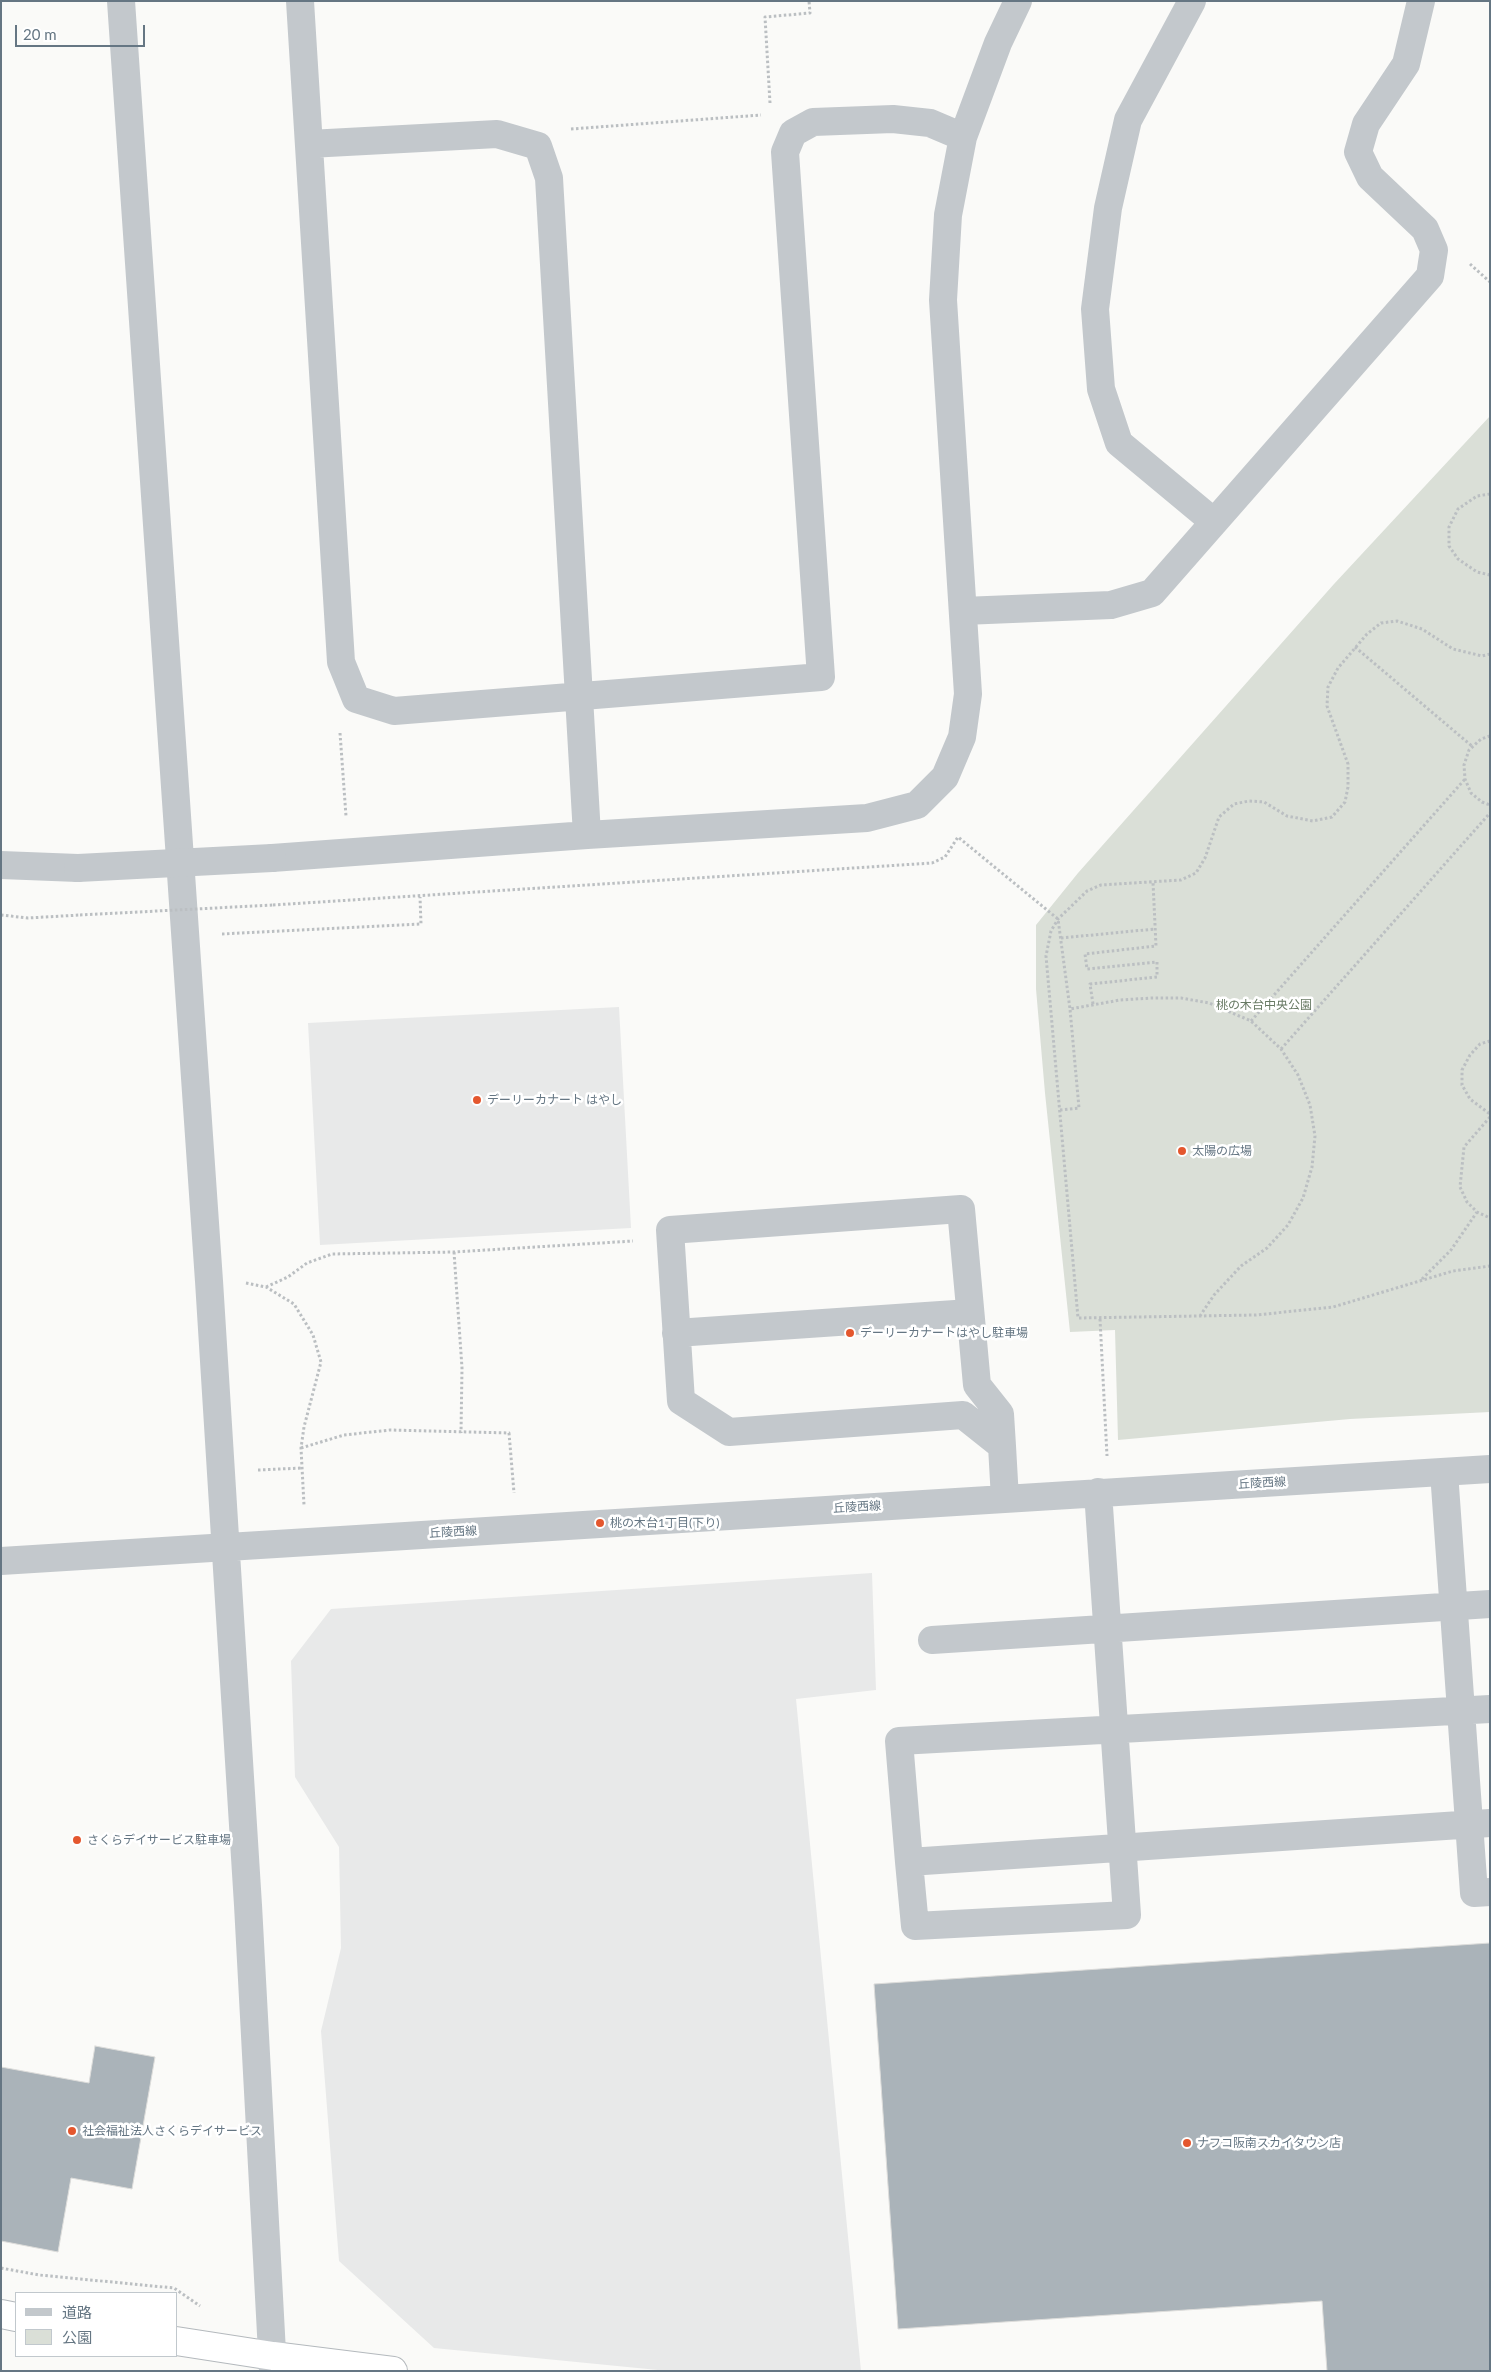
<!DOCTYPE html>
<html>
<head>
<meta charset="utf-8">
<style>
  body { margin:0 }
  #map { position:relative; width:1491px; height:2372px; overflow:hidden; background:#fafaf8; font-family:Lato,"Noto Sans JP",sans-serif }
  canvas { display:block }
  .frame { position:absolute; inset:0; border:2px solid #657683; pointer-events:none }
  .legend { position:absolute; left:15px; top:2292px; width:162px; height:65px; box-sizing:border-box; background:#fff; border:1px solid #c1c8cd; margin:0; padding:6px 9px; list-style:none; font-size:15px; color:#657683 }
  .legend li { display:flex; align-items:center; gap:10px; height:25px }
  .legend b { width:25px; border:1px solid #c1c8cd }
  .scale { position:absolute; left:15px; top:25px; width:130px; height:22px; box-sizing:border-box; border:2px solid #657683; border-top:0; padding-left:6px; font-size:15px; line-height:18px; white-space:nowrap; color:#657683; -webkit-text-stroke:4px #fff; paint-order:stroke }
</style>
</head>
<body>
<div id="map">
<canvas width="1491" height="2372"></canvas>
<div class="frame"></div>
<ul class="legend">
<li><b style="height:6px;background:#c3c8cc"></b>道路</li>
<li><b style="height:14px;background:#dadfd7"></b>公園</li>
</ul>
<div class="scale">20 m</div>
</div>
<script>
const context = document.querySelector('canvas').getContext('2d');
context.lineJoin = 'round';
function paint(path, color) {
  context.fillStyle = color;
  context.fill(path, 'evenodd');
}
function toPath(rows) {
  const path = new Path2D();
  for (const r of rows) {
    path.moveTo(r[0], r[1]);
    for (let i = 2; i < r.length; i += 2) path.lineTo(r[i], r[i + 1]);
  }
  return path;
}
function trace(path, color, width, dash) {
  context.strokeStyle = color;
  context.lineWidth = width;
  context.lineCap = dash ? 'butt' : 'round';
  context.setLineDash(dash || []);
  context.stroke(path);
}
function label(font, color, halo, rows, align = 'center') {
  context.font = font + ' Lato,"Noto Sans JP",sans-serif';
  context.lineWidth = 5;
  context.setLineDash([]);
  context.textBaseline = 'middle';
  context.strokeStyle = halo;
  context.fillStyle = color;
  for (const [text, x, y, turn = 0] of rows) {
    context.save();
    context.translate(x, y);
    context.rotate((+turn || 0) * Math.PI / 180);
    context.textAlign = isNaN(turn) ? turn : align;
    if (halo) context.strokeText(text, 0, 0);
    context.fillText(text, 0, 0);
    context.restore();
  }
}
paint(toPath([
  [619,1007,631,1228,320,1245,308,1023],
  [872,1573,876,1690,796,1699,861,2371,668,2371,434,2348,339,2261,321,2031,341,1948,339,1847,295,1777,291,1661,331,1609]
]), '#e8e9e9');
paint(toPath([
  [1490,416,1490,1412,1350,1419,1118,1440,1115,1330,1070,1332,1045,1093,1036,989,1036,925,1078,873,1334,584]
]), '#dadfd7');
const building = toPath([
  [1490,1943,1490,2371,1327,2371,1322,2301,898,2329,874,1984,1490,1943],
  [95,2046,155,2057,132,2189,71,2178,58,2252,1,2241,1,2067,89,2083,95,2046]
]);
paint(building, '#aab3b9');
trace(building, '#dcdcda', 1);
const highway = toPath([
  [1,2314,16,2317],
  [176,2341,273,2356,393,2371]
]);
trace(highway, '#b4b9bd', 30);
trace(toPath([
  [770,103,765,17,810,13,809,1],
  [571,129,761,115],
  [1470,264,1490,282],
  [1490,494,1477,496,1458,509,1449,527,1449,546,1458,559,1477,572,1490,575],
  [1355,647,1473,747],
  [1490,654,1482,656,1453,649,1422,629,1397,621,1381,623,1367,634,1338,668,1328,687,1327,706,1348,764,1348,787,1345,802,1332,817,1313,821,1287,816,1264,802,1249,801,1234,804,1219,817,1205,858,1196,873,1181,880,1101,885,1087,891,1058,919,1051,931,1046,956,1078,1318,1256,1315,1333,1307,1453,1271,1490,1266],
  [340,733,346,816],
  [1490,736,1481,739,1469,750,1464,765,1465,779,1471,793,1482,802,1490,805],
  [273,905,932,863,945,857,958,837,1058,919,1070,1009],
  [1,915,28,918,80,915],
  [222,934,421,924,420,897],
  [1061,938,1155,929],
  [1093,1004,1090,984,1157,977,1157,962,1087,969,1085,954,1156,946,1153,882],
  [1251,1021,1465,779],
  [1490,1041,1480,1044,1470,1055,1462,1070,1462,1085,1470,1099,1490,1114],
  [1281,1049,1490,813],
  [1060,1110,1079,1108,1070,1009,1120,1000,1152,998,1181,998,1209,1003,1251,1021,1281,1049,1298,1075,1310,1105,1315,1136,1312,1167,1303,1198,1288,1225,1267,1248,1241,1266,1214,1295,1200,1316],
  [1490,1117,1464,1147,1460,1187,1467,1202,1477,1212,1490,1218],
  [454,1252,462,1368,461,1433],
  [1422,1279,1451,1250,1477,1212],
  [246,1283,266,1287,294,1304,313,1335,321,1362,304,1427,301,1448,304,1505],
  [266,1287,288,1277,307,1263,332,1254,454,1252,633,1241],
  [1100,1319,1107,1456],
  [301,1448,344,1435,390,1430,509,1433,514,1493],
  [258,1470,302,1468],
  [1,2268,39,2275,174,2288,200,2306]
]), '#bbbfc2', 3, [2.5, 2.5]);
trace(toPath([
  [121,1,209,1281,248,1905,273,2371],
  [300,1,341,662,356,699,394,711,821,677,785,152,793,133,813,122,893,119,930,123,963,137],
  [1192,1,1128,120,1108,208,1095,309,1101,389,1119,443,1214,522],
  [309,144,497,134,538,146,549,178,587,835],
  [963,611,1111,605,1152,593,1430,276,1434,250,1425,229,1370,177,1358,152,1366,124,1406,64,1421,1],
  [272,858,587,835,867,818,917,805,945,777,962,737,968,694,943,300,948,215,963,137,998,43,1018,1],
  [1,865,78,868],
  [676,1333,970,1313],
  [1002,1446,963,1415,729,1432,681,1401,670,1230,961,1209,977,1385,1000,1414,1002,1446,1005,1499],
  [1444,1472,1474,1893,1490,1892],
  [1,1561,1490,1469],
  [932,1640,1490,1604],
  [1490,1709,899,1741,909,1862,1490,1823],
  [909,1862,915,1926,1127,1915,1098,1492]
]), '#c3c8cc', 28);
trace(highway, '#fff', 28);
trace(toPath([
  [80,915,273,905]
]), '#bbbfc2', 3, [2.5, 2.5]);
trace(toPath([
  [78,868,272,858]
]), '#c3c8cc', 28);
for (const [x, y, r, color] of [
  [477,1100,5,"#e4572e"],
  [1182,1151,5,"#e4572e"],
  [850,1333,5,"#e4572e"],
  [600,1523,5,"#e4572e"],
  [77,1840,5,"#e4572e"],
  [72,2131,5,"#e4572e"],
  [1187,2143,5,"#e4572e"]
]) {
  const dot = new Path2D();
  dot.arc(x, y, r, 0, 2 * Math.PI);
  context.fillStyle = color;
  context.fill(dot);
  trace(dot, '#fff', 2);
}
label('12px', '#687a64', '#fff', [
  ["桃の木台中央公園",1264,1005]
]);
label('12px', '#657683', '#fff', [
  ["デーリーカナート はやし",487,1100],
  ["太陽の広場",1192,1151],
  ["デーリーカナートはやし駐車場",860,1333],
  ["桃の木台1丁目(下り)",610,1523],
  ["さくらデイサービス駐車場",87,1840],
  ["社会福祉法人さくらデイサービス",82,2131],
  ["ナフコ阪南スカイタウン店",1197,2143]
], 'left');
label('12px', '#657683', '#fff', [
  ["丘陵西線",1262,1483,-3],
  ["丘陵西線",857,1507,-3],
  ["丘陵西線",453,1532,-3]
]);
</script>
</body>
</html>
